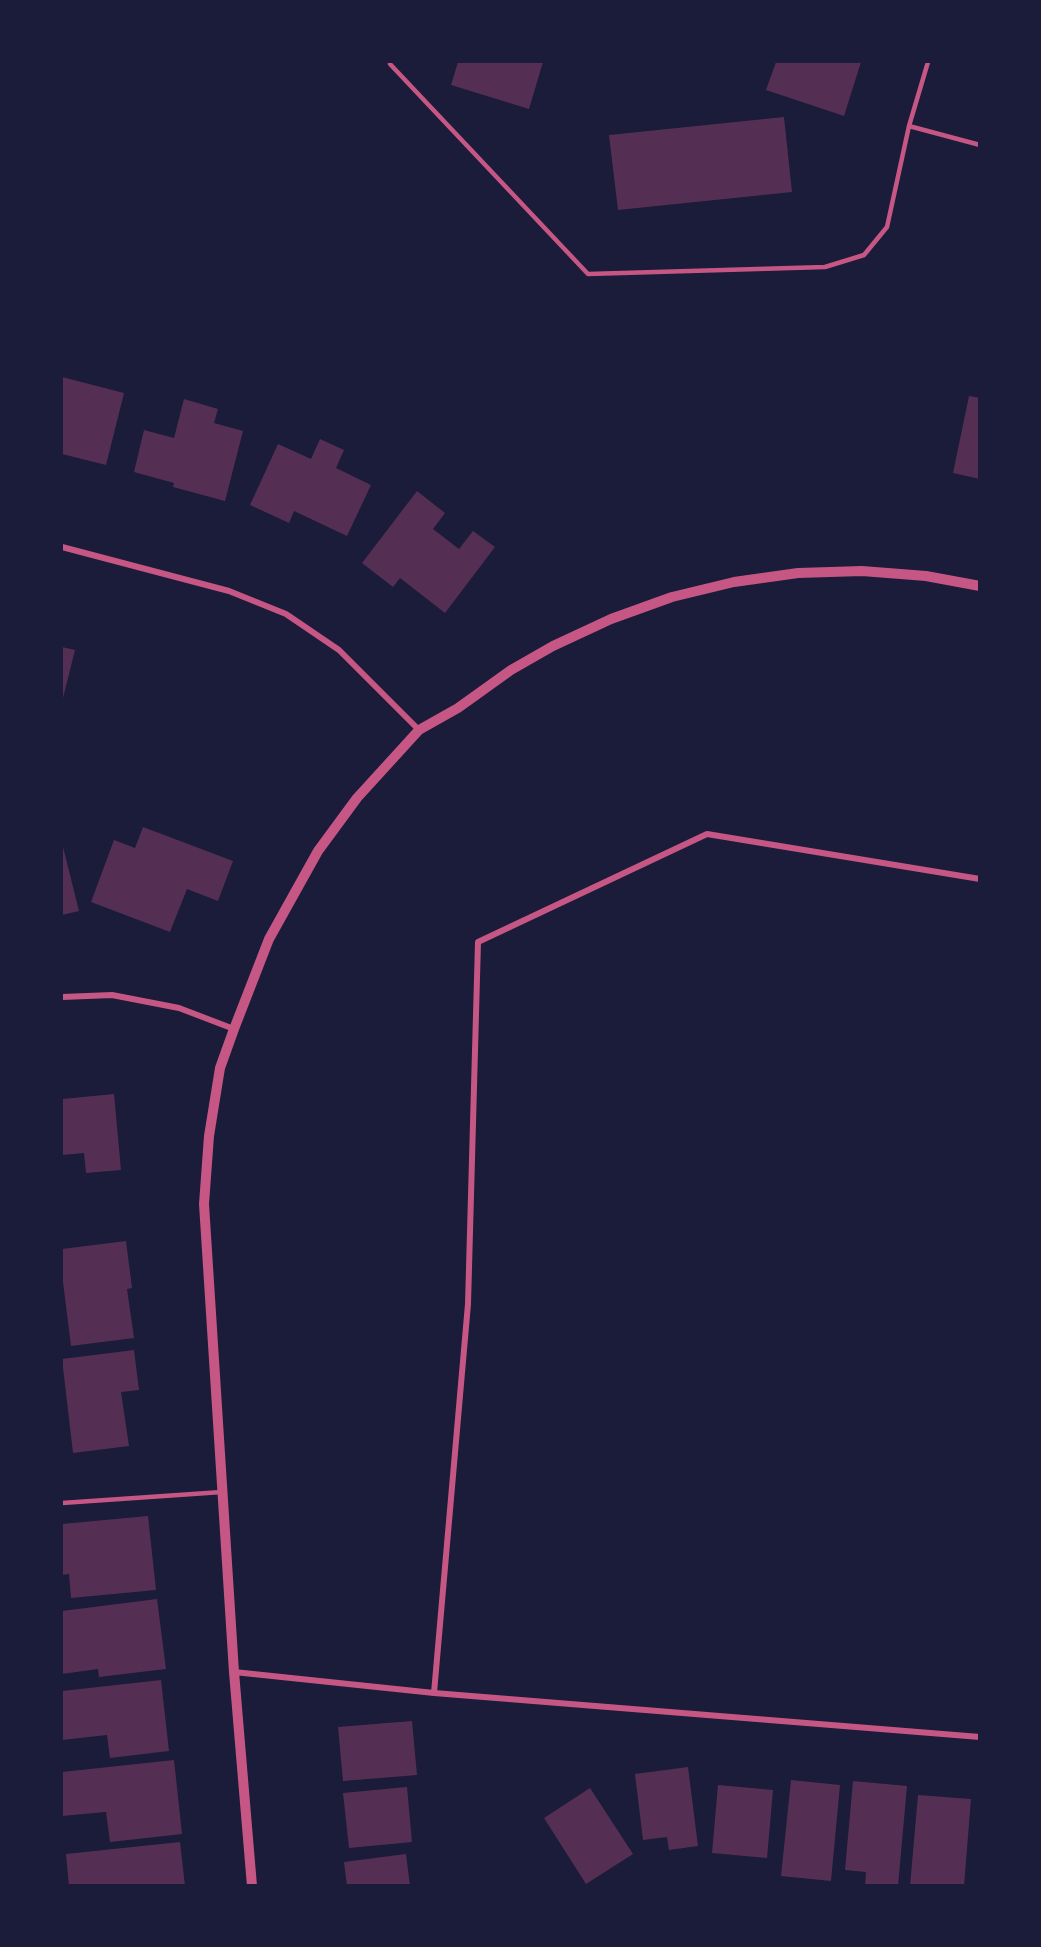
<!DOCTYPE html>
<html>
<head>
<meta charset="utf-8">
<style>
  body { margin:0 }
  #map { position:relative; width:1041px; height:1947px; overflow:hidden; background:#1b1b3a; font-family:"Asap Condensed",sans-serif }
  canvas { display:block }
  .frame { position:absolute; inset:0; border:63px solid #1b1b3a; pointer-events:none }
</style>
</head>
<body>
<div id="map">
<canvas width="1041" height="1947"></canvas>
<div class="frame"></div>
</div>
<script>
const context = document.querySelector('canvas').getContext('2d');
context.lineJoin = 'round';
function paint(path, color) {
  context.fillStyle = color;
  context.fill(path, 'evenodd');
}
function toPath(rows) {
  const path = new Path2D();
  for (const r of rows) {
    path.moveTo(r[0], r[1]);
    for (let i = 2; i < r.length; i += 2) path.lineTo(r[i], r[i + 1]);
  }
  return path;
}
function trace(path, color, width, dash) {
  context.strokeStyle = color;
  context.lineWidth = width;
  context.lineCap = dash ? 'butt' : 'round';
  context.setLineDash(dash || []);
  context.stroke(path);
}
paint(toPath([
  [458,62,543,62,529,109,451,85],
  [776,62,861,62,844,116,766,90],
  [784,117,792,192,618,210,609,135],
  [62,377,124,393,106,465,62,454],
  [969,396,980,398,980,479,953,473],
  [184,399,218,409,214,423,243,431,225,501,173,487,174,483,134,472,144,430,174,438],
  [320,439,344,450,336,468,371,485,347,536,294,511,289,523,250,505,278,444,311,459],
  [417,491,445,513,433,529,459,549,473,531,495,547,445,613,400,578,393,587,362,563],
  [62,647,75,650,62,702],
  [143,827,233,861,218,901,187,889,170,932,91,902,114,840,135,848],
  [62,843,79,911,62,915],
  [114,1094,121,1170,86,1173,84,1153,62,1155,62,1099],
  [126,1241,132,1288,127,1289,134,1338,71,1346,62,1274,62,1249],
  [134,1350,139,1390,121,1392,129,1446,73,1453,62,1359],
  [148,1516,156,1590,71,1598,69,1574,62,1575,62,1524],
  [157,1599,166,1669,99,1677,98,1669,62,1674,62,1611],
  [161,1680,169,1751,110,1758,107,1735,62,1740,62,1691],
  [412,1721,417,1775,343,1781,338,1727],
  [174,1760,182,1834,110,1842,106,1812,62,1816,62,1772],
  [688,1767,698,1846,669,1850,667,1837,643,1840,635,1774],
  [791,1780,840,1785,831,1881,781,1876],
  [853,1781,907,1786,898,1886,865,1886,866,1872,845,1870],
  [718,1785,773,1790,767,1858,712,1853],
  [407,1787,412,1842,349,1848,343,1793],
  [590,1788,633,1854,586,1884,544,1818],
  [918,1795,971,1799,964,1886,910,1886],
  [180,1842,185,1886,69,1886,66,1854],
  [406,1854,410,1886,347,1886,344,1862]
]), '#542f53');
trace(toPath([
  [390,62,390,64,588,274,825,267,864,255,887,227,909,126,928,62],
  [909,126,980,145],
  [62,1503,222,1492]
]), '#c65784', 4.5);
trace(toPath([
  [62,547,229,591,286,614,339,650,419,730],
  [62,997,112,995,179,1008,234,1029],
  [234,1672,434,1693,980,1737],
  [434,1693,468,1304,478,942,707,834,980,879]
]), '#c65784', 6);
trace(toPath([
  [252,1886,234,1672,204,1204,209,1136,220,1068,234,1029,269,939,318,851,357,798,419,730,458,708,511,670,553,646,611,619,672,597,734,582,798,573,862,571,926,576,980,586]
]), '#c65784', 10);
</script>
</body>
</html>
